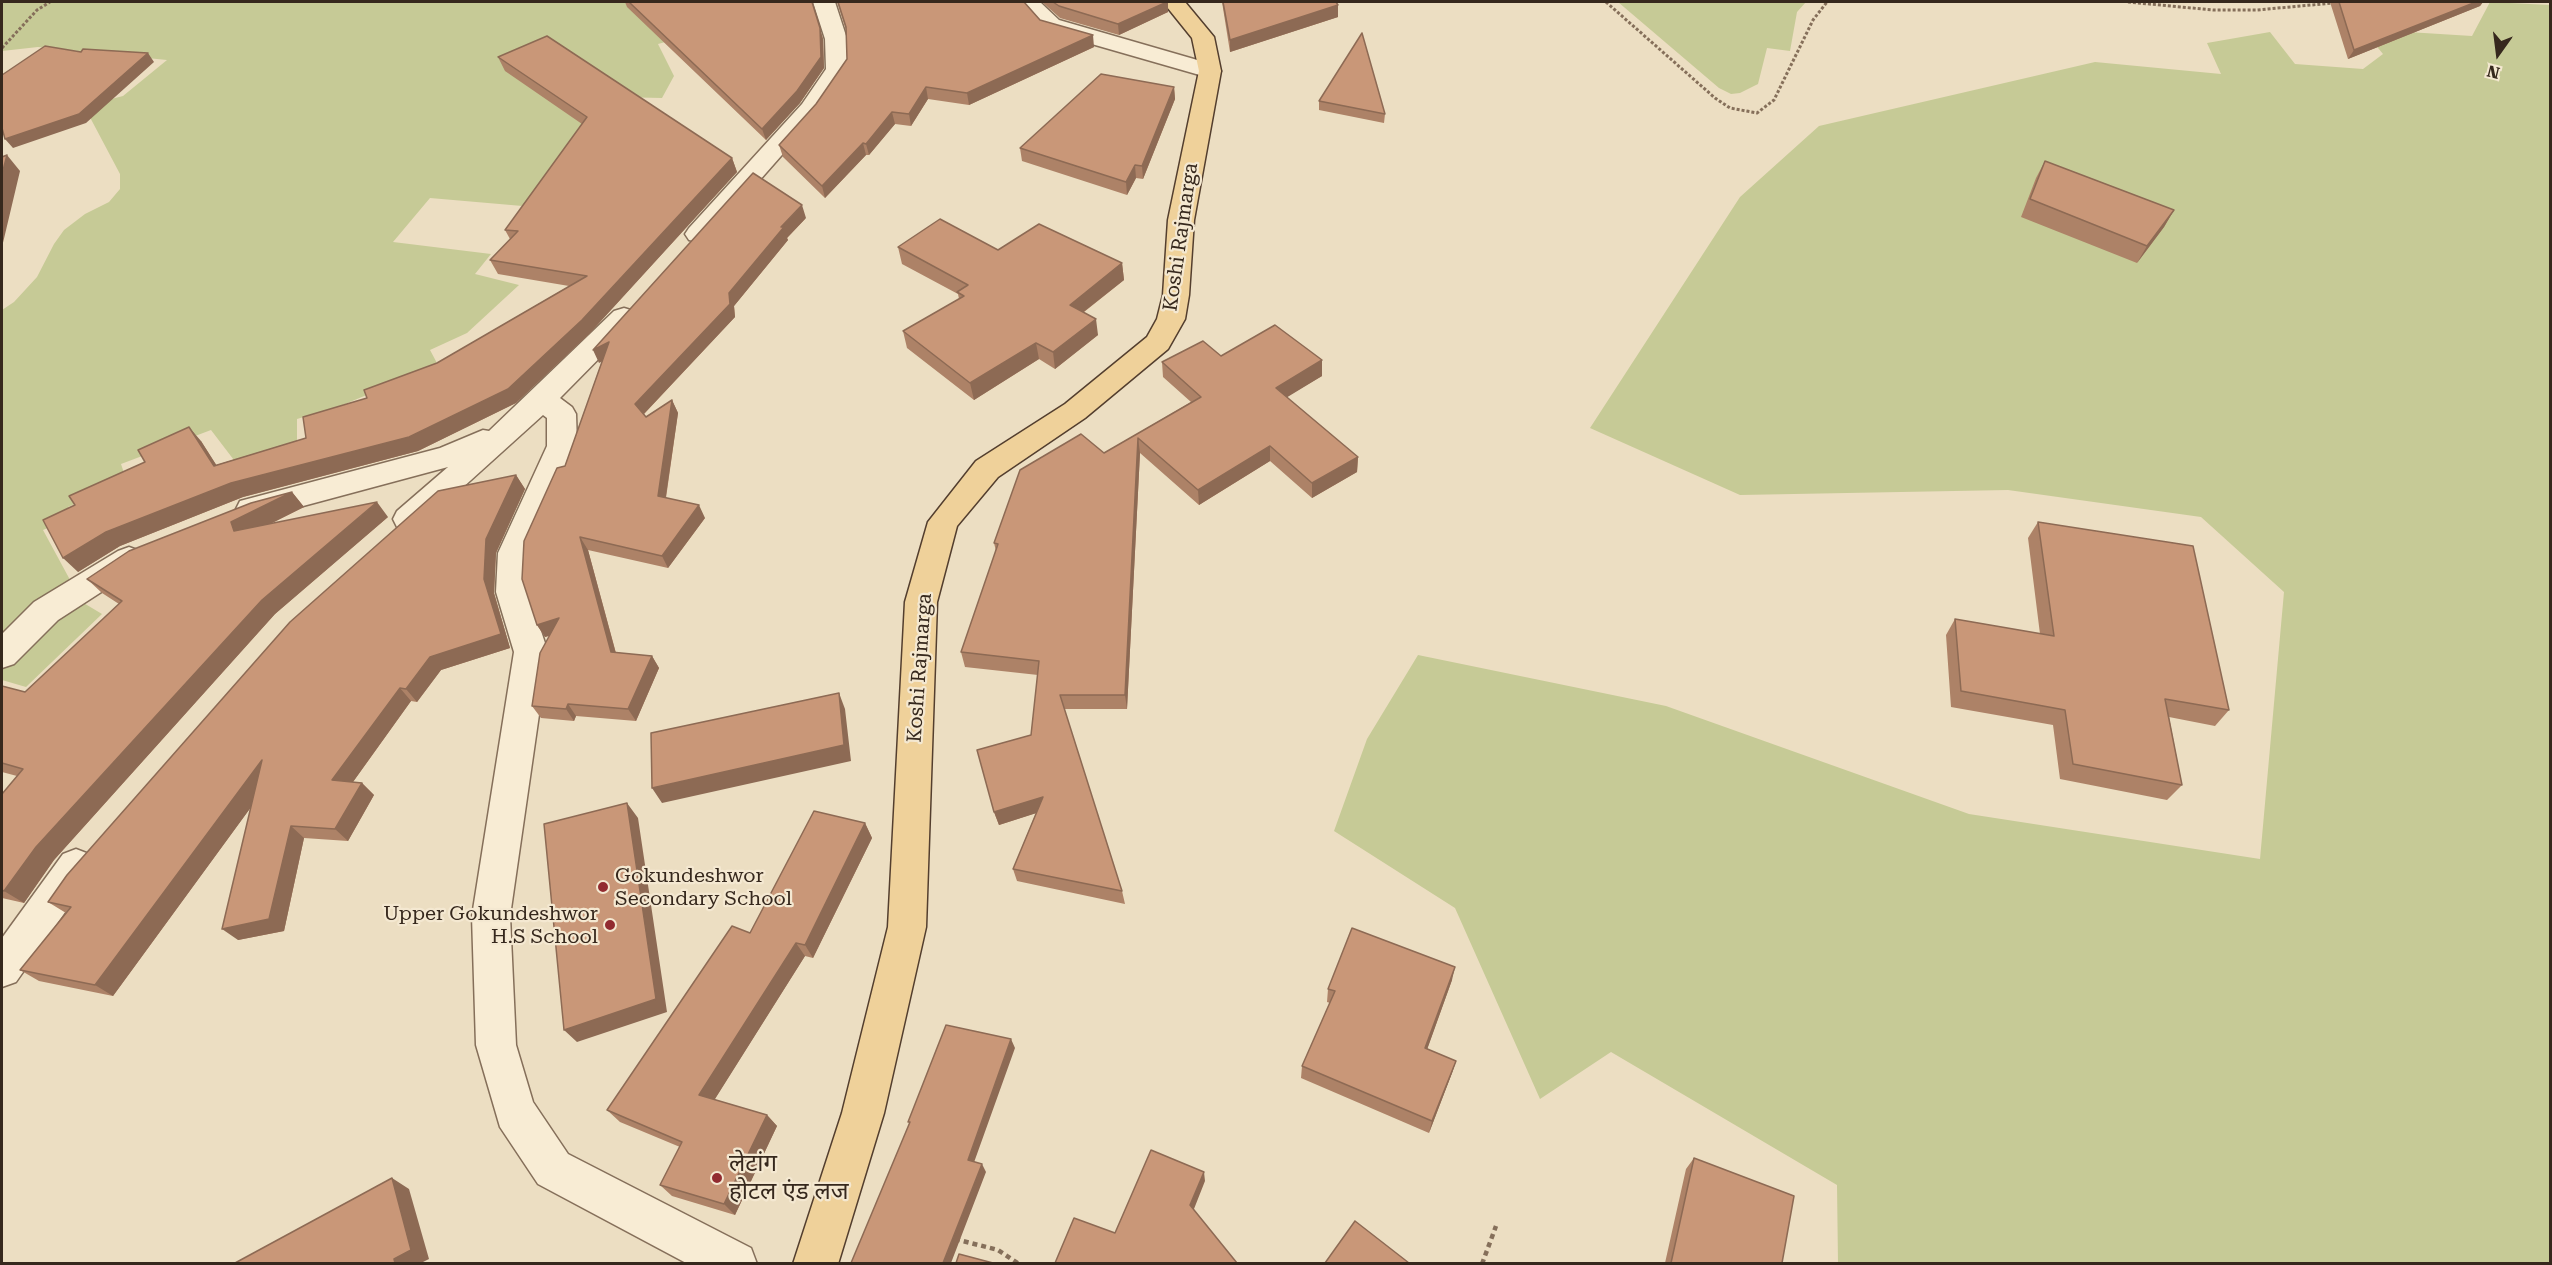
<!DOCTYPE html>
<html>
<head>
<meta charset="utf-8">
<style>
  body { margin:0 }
  #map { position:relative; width:2552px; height:1265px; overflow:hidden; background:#ecdec2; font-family:"Roboto Serif",serif }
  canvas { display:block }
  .frame { position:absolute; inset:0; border:3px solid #36281d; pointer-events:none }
  .north { position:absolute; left:2468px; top:24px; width:60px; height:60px; -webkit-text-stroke:4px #f4e8d1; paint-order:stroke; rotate:194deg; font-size:16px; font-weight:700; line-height:24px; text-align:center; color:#36281d }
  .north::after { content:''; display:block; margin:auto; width:21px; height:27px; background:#36281d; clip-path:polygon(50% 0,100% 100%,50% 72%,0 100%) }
</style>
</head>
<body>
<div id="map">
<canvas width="2552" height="1265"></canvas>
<div class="frame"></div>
<div class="north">N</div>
</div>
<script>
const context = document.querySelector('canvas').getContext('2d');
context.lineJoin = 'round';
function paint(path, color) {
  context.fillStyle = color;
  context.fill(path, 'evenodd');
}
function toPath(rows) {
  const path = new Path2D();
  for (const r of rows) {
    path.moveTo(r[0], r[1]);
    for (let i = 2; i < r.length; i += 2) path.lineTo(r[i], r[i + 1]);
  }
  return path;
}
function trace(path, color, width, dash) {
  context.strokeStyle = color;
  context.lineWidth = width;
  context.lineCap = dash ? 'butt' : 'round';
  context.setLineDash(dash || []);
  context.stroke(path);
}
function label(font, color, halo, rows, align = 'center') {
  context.font = font + ' "Roboto Serif","Noto Sans Devanagari",serif';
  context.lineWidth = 4.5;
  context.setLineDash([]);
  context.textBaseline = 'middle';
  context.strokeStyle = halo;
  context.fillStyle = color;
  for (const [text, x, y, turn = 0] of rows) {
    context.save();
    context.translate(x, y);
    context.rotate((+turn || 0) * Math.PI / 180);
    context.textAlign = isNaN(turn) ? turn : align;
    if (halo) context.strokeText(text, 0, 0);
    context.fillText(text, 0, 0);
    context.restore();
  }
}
paint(toPath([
  [2,2,716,2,669,41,658,44,674,76,662,98,616,97,534,207,430,198,393,242,491,254,475,274,519,285,467,333,430,350,438,365,338,407,297,419,297,447,240,468,211,430,121,464,126,479,68,507,73,517,43,530,82,602,102,614,26,687,2,680,2,310,14,302,37,277,54,244,64,230,85,214,109,202,120,189,120,174,84,106,123,96,167,60,38,47,2,51],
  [1618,2,1806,2,1797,12,1790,51,1767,48,1758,84,1740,93,1731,94,1719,88],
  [2490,2,2550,5,2550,1263,1838,1263,1837,1185,1611,1052,1540,1099,1455,908,1334,831,1367,739,1418,655,1666,706,1969,814,2260,859,2284,592,2201,517,2008,490,1740,495,1590,428,1740,197,1819,126,2095,62,2221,74,2207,43,2270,32,2295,64,2363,69,2383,54,2360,26,2392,31,2472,36]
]), '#c6ca96');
const street = toPath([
  [813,2,835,2,847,39,848,69,818,114,707,240,698,242,689,240,685,234,689,228,802,104,826,69,825,39,813,2],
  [1019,2,1040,2,1059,20,1218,66,1221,71,1218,76,1210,78,1043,30,1019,2],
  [624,308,634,311,638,317,634,323,560,398,572,407,576,414,577,446,530,553,528,592,548,652,510,916,516,1045,533,1102,568,1154,751,1248,757,1264,688,1264,538,1184,500,1127,476,1045,472,916,514,652,496,592,498,553,547,446,547,418,543,415,419,527,408,530,397,527,393,519,397,511,448,467,251,520,240,517,236,509,240,501,440,448,483,430,489,431,614,311,624,308],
  [129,547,140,551,145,559,140,567,58,620,14,664,2,668,2,634,34,602,118,551,129,547],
  [76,849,89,854,95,866,89,878,16,982,2,987,2,938,63,854,76,849]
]);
const primary = toPath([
  [1163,2,1185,2,1214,37,1221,71,1194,220,1189,295,1185,319,1168,349,1085,418,998,477,957,526,937,602,926,927,884,1113,838,1264,793,1264,842,1113,888,927,905,602,928,522,976,461,1065,404,1147,337,1157,319,1163,295,1168,220,1199,71,1192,38,1163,2]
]);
trace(street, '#856f5a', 3);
trace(primary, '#533e2e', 3);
trace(toPath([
  [1606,2,1715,98,1730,108,1757,113,1774,100,1813,20,1827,2],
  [2128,2,2213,10,2257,10,2333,3],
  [2,48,37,10,50,2]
]), '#856f5a', 3, [3, 2]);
trace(toPath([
  [955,1239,998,1250,1019,1264],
  [1482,1264,1496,1226]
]), '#856f5a', 4.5, [5, 4]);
paint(street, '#f8ecd4');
paint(primary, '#efd19a');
paint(toPath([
  [625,2,812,2,823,39,824,68,800,103,766,140,627,7],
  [837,2,1024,2,1040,20,1094,47,969,105,928,99,911,126,895,124,869,155,866,155,825,198,783,157,779,145,816,104,847,59,846,30],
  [1042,2,1168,2,1168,12,1119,35,1060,18],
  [1222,2,1336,2,1338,5,1338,17,1230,52],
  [2330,2,2483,2,2480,6,2348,59],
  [498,57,732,158,737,172,589,334,516,403,418,451,243,497,120,546,78,572,75,505,145,462,201,441,216,465,306,438,367,398,437,363,569,286,498,274,490,260,510,239,505,230,582,124,505,71],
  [1174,87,1175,99,1143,179,1136,178,1127,195,1022,161,1020,148],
  [1319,101,1385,114,1384,123,1319,110],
  [2045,161,2174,210,2164,227,2137,263,2021,217,2036,178],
  [806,218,787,238,788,240,734,306,735,317,644,414,646,417,672,400,678,413,666,498,705,518,668,568,588,550,616,653,652,656,659,668,636,721,576,716,574,721,541,718,532,706,549,636,545,637,537,625,565,466,602,361,599,363],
  [898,247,998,250,1122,263,1124,280,1084,312,1098,335,1055,369,1039,359,974,400,907,348,903,331,959,299,958,294,902,264],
  [1221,356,1322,376,1286,397,1358,457,1357,472,1312,498,1270,461,1199,505,1140,453,1127,709,1064,709,1122,891,1125,904,1017,881,1013,869,1036,813,999,825,994,812,1031,735,1038,675,965,667,961,652,996,551,994,543,1104,453,1191,402,1163,377,1162,362],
  [516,475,525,489,496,553,494,593,510,648,441,670,417,702,411,701,353,782,362,783,374,795,348,841,304,838,284,931,238,940,251,807,113,996,39,981,20,970,66,913,48,902],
  [292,492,304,507,270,524,388,517,275,614,54,860,24,903,2,898,2,794,17,776,2,772,2,686,25,692,119,604,102,593,87,579],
  [2038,522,2229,710,2215,726,2169,717,2182,785,2167,800,2060,779,2053,725,1951,707,1946,635,1955,619,2040,634,2028,538],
  [865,823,872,838,813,958,805,956,714,1100,767,1115,777,1126,735,1215,672,1196,660,1185,680,1147,620,1122,607,1110,750,933],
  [1452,980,1427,1049,1456,1061,1452,1073,1429,1133,1301,1078,1302,1066,1330,1003,1327,1002,1328,989],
  [1694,1158,1782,1263,1665,1263,1686,1169]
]), '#ad8267');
paint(toPath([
  [1167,2,1168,2,1168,12,1119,35,1118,24],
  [2476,2,2483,2,2480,6,2348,59,2354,50],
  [1338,5,1338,17,1230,52,1230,40],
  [820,28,823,39,824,68,800,103,766,140,762,129],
  [1093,35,1094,47,969,105,967,93],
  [148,53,154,62,86,123,13,148,5,139],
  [926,87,928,99,911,126,909,114],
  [1174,87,1175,99,1143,179,1142,166],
  [892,112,895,124,869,155,866,144],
  [863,143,866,155,825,198,822,186],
  [7,155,20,171,2,247,2,174],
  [732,158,737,172,589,334,516,403,418,451,243,497,120,546,78,572,63,558,106,532,231,483,409,437],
  [1135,165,1136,178,1127,195,1126,182],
  [802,205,806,218,787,238,788,240,734,306,735,317,641,417,635,404,729,293,781,227],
  [2174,210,2164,227,2137,263,2147,246],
  [1122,263,1124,280,1072,321,1070,305],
  [1096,319,1098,335,1055,369,1053,352],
  [609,342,615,355,599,363,593,350],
  [1036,343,1039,359,974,400,970,383],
  [1322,360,1322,376,1276,404,1276,388],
  [672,400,678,413,664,509,658,496],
  [189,427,201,441,226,480,214,466],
  [1138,438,1140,453,1127,709,1125,695],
  [1270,446,1270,461,1199,505,1198,490],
  [1358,457,1357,472,1312,498,1312,483],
  [516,475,525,489,496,553,494,593,510,648,441,670,417,702,406,689,484,579,486,539],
  [292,492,304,507,244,537,234,531,231,522],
  [377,502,388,517,275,614,54,860,24,903,4,891,36,847,262,600],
  [699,505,705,518,668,568,662,556],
  [580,537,588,550,619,665,611,652],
  [559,618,567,630,545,637,537,625],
  [652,656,659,668,636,721,628,709],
  [400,688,411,701,345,793,332,780],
  [839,693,845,709,851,761,662,803,652,788],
  [568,704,576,716,574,721,566,709],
  [262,760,276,773,113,996,95,985],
  [362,783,374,795,348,841,335,829],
  [1043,797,1046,810,999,825,994,812],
  [627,803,638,818,667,1012,577,1042,564,1030],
  [865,823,872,838,813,958,805,945],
  [291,826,304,838,284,931,238,940,222,929],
  [796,943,805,956,710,1107,699,1095],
  [1455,967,1452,980,1423,1061,1425,1048],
  [1011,1039,1015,1048,972,1168,968,1160],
  [1456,1061,1452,1073,1429,1133,1432,1121],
  [767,1115,777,1126,735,1215,724,1204],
  [982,1164,986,1172,951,1263,943,1263],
  [1204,1172,1205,1181,1192,1214,1190,1205],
  [392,1178,409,1189,429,1259,421,1263,395,1263]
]), '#8d6a54');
const building = toPath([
  [629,2,812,2,820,28,821,57,797,91,762,129,629,2],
  [838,2,1024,2,1040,20,1093,35,967,93,926,87,909,114,892,112,866,144,863,143,822,186,779,145,816,104,847,59,846,27,838,2],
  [1053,2,1167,2,1118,24,1059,6,1053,2],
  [1223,2,1336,2,1338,5,1230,40,1223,2],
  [2339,2,2476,2,2354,50,2339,2],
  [1362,33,1385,114,1319,101,1362,33],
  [547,36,732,158,582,320,508,389,409,437,231,483,106,532,63,558,43,520,75,505,69,496,145,462,138,450,189,427,214,466,306,438,303,417,367,398,364,390,437,363,587,276,490,260,518,231,505,230,587,117,498,57,547,36],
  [45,46,81,52,83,49,148,53,79,114,5,139,2,128,2,75,45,46],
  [1101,74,1174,87,1142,166,1135,165,1126,182,1020,148,1101,74],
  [7,155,2,174,2,157,7,155],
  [2045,161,2174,210,2147,246,2030,199,2045,161],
  [753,173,802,205,781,227,784,227,729,293,730,304,635,404,646,417,672,400,658,496,699,505,662,556,580,537,611,652,652,656,628,709,568,704,566,709,532,706,540,653,559,618,537,625,522,579,524,541,557,468,565,466,609,342,593,350,753,173],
  [940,219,998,250,1039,224,1122,263,1070,305,1096,319,1053,352,1036,343,970,383,903,331,964,296,957,292,968,285,898,247,940,219],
  [1275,325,1322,360,1276,388,1358,457,1312,483,1270,446,1198,490,1138,438,1125,695,1060,695,1122,891,1013,869,1043,797,994,812,977,750,1031,735,1039,661,961,652,998,544,994,543,1020,470,1081,434,1104,453,1201,397,1162,362,1203,341,1221,356,1275,325],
  [516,475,486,539,484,579,501,634,430,657,406,689,400,688,332,780,362,783,335,829,291,826,269,919,222,929,262,760,95,985,20,970,71,907,48,902,67,875,290,622,438,491,516,475],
  [292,492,231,522,234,531,377,502,262,600,36,847,4,891,2,890,2,794,23,769,2,763,2,686,25,692,122,601,87,579,129,551,251,503,292,492],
  [2038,522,2193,546,2229,710,2165,699,2182,785,2073,764,2065,710,1961,691,1955,619,2054,636,2038,522],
  [839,693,844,745,652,788,651,733,839,693],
  [627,803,656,999,564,1030,544,824,627,803],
  [814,811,865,823,805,945,796,943,699,1095,767,1115,724,1204,660,1185,682,1142,607,1110,732,926,750,933,814,811],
  [1352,928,1455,967,1425,1048,1456,1061,1432,1121,1302,1066,1335,991,1328,989,1352,928],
  [946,1025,1011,1039,968,1160,982,1164,943,1263,851,1263,910,1122,908,1122,946,1025],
  [1151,1150,1204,1172,1190,1205,1237,1263,1055,1263,1074,1218,1115,1233,1151,1150],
  [1694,1158,1794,1196,1782,1263,1671,1263,1694,1158],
  [392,1178,411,1250,394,1259,395,1263,235,1263,392,1178],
  [1355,1221,1409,1263,1325,1263,1355,1221],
  [959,1254,993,1263,956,1263,959,1254]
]);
paint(building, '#c99778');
trace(building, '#8d6a54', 1.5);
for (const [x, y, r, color] of [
  [603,887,6,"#922b30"],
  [610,925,6,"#922b30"],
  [717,1178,6,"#922b30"]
]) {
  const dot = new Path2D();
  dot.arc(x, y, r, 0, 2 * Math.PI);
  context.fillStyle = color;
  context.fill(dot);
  trace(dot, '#f4e8d1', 2);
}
label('20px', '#36281d', '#f4e8d1', [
  ["Koshi Rajmarga",1181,237,-82],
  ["Koshi Rajmarga",920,668,-86]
]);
label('20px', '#36281d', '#f4e8d1', [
  ["Gokundeshwor",615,876],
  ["Secondary School",615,899],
  ["Upper Gokundeshwor",598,914,"right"],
  ["H.S School",598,937,"right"]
], 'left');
label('24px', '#36281d', '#f4e8d1', [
  ["लेटांग",729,1164],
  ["होटल एंड लज",729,1192]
], 'left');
</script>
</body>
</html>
